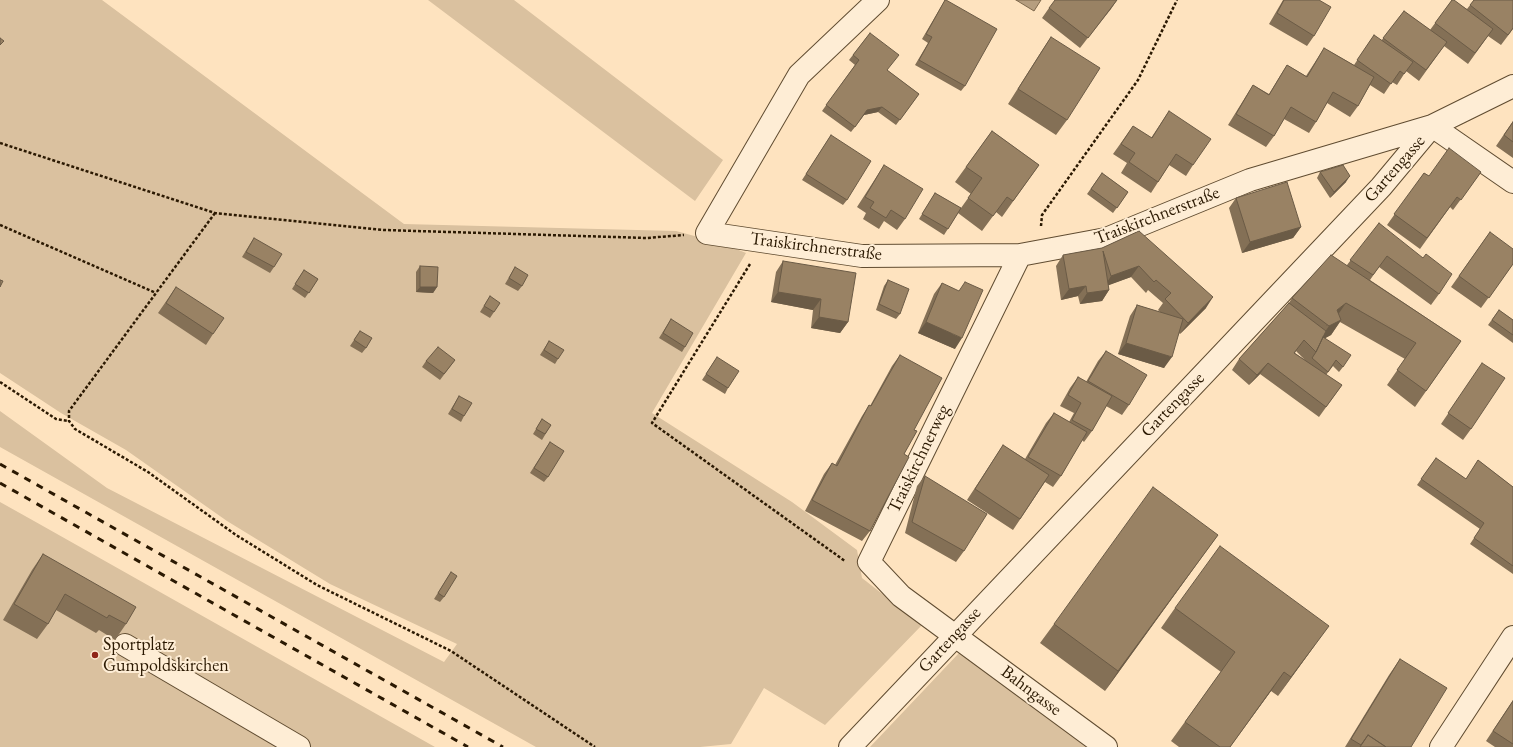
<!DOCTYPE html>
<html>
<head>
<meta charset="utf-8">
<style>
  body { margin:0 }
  canvas { display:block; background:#fee3bf }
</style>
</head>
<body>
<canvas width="1513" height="747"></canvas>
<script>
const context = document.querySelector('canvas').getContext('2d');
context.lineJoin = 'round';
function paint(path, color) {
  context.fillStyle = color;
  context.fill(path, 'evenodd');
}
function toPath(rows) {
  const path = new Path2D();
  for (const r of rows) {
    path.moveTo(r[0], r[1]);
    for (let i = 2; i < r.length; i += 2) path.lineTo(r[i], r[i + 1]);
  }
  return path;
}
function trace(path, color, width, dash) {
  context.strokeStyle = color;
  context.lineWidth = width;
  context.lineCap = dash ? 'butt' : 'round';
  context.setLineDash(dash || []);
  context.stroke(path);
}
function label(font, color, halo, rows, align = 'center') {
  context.font = font + ' "EB Garamond",serif';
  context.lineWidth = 4;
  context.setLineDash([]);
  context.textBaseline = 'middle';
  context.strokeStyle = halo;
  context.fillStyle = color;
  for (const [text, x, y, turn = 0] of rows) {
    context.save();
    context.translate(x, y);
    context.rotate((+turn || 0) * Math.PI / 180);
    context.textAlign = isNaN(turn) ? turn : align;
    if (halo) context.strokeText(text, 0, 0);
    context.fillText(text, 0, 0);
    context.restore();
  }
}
paint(toPath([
  [0,0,102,0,404,224,676,231,724,244,746,253,652,413,792,502,857,550,862,578,922,625,825,725,764,688,731,744,700,747,536,747,0,447,0,411,107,488,444,662,457,644,330,584,227,521,126,450,61,413,0,373],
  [428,0,514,0,723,160,695,201],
  [0,502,34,521,435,747,0,747],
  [959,653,1088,747,870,747]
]), '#dac19f');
const water = toPath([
  [1016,0,1041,0,1034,11,1016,0]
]);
paint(water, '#b69e7f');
trace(water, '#7e694d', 1);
const minor = toPath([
  [878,0,799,75,707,233,862,256,1020,255,1106,239,1250,180,1432,126],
  [1432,126,1513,182],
  [1020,255,869,562,901,596,1106,747],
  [125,645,299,747],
  [850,747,1381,187,1432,126,1513,86],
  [1441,747,1513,637]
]);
trace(minor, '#604c31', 24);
trace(toPath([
  [0,143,215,213,384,230,647,238,684,235],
  [215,213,69,411,69,421,75,429,148,472,236,535,317,585,451,651,595,747],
  [0,225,156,293],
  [1041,226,1042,215,1138,80,1177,0],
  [750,264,652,423,845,561],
  [0,382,56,419,69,421]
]), '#2b1902', 2.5, [3, 2]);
trace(minor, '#feedd5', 22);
trace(toPath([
  [0,464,503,747],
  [0,483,468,747]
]), '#2b1902', 3, [7, 7]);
paint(toPath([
  [945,0,965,86,961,91,915,65,928,43,922,39],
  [1117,0,1080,48,1042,18,1049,8],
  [1283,0,1319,0,1314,36,1307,46,1269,24],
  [1452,0,1467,9,1474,0,1513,0,1513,29,1501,45,1488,36,1468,64,1444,46,1419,81,1406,71,1397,85,1392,82,1384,94,1370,85,1358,106,1350,117,1327,103,1316,122,1309,133,1284,119,1274,136,1266,147,1228,125,1246,96,1253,85,1269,94,1280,76,1287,65,1306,76,1317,59,1324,48,1354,65,1374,35,1381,41,1404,11,1430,30],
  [870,33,887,70,919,94,896,125,878,112,864,115,851,132,822,111,855,65,849,60],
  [1051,37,1067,120,1056,135,1008,104,1041,52],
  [1169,111,1193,165,1186,176,1169,165,1151,193,1121,173,1127,163,1113,154,1133,126,1151,138],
  [1513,121,1513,158,1496,146],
  [992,131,1039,165,1002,217,996,212,982,231,958,213,944,235,919,219,935,193,961,208,971,194,955,182],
  [831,135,847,200,843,205,802,180],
  [884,165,905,219,897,230,884,221,879,229,863,219,866,213,857,207,877,176],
  [1320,172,1346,182,1330,198,1317,178],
  [1481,172,1453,210,1450,207,1420,249,1387,225,1424,173,1429,176],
  [1102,173,1128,192,1113,213,1087,194],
  [1236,198,1301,227,1293,238,1242,253,1229,208],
  [1379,223,1439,294,1431,305,1379,267,1370,280,1461,341,1415,407,1387,385,1405,359,1340,322,1331,335,1325,338,1343,367,1339,372,1333,366,1326,375,1342,385,1319,417,1260,374,1249,385,1232,370,1239,359,1289,303,1292,298,1347,265],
  [1296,351,1305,360,1295,353],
  [1139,231,1206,308,1180,334,1179,333,1164,368,1118,354,1130,316,1137,305,1160,312,1158,310,1163,303,1148,290,1146,293,1131,277,1108,285,1109,290,1102,301,1080,304,1078,296,1061,300,1056,266,1063,255,1102,248],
  [1490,232,1513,264,1481,308,1451,287],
  [254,238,274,267,270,273,242,257,250,244],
  [783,261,848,322,840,333,811,328,813,310,771,302,776,272],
  [420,266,437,287,433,293,416,292,416,272],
  [515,267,522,286,518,291,505,284],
  [304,270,318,279,305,298,292,289],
  [888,280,900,314,896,319,876,310,884,286],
  [942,283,955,349,918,333,934,294],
  [176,287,213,334,206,345,158,313],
  [490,296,494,312,490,318,480,312],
  [1499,310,1513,320,1513,343,1488,325],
  [671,319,685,347,682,352,659,338],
  [360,331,366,348,362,353,350,346],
  [549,341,558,359,555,364,540,355],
  [1106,351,1129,405,1122,415,1106,406,1092,431,1084,442,1082,440,1061,476,1053,487,1045,482,1013,530,967,500,1003,445,1025,459,1046,423,1054,413,1069,422,1074,413,1060,406,1070,388,1078,377,1086,382,1098,361],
  [900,355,914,430,904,454,870,531,862,541,805,511,824,474,832,463,835,465,862,416,869,405,870,406,892,366],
  [717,357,728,388,725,394,702,380],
  [455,360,440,380,422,367,426,361],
  [1475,374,1471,429,1463,440,1441,424],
  [459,396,464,416,461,422,448,414],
  [542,419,551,425,542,440,533,434],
  [550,442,548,477,544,482,530,473],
  [1436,458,1466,479,1478,460,1513,487,1513,574,1470,544,1480,529,1417,485],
  [925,476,964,551,956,562,905,533,917,486],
  [1218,535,1105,691,1040,643,1054,624],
  [43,554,126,624,115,640,99,630,96,633,56,610,48,624,37,639,3,620,32,570],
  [451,572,444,597,440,602,434,599],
  [1175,608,1315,645,1278,696,1271,691,1230,747,1179,747,1171,741,1221,672,1161,628],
  [1400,659,1411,747,1345,747,1389,675],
  [1513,700,1513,747,1495,747,1486,741]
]), '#847056');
paint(toPath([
  [1117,0,1111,9,1080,48,1088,38],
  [882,107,878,112,864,115,851,132,867,110],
  [1350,176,1346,182,1330,198,1334,192],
  [1301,227,1293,238,1242,253,1250,242],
  [1139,266,1131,277,1104,287,1111,276],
  [1086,286,1078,296,1061,300,1069,289],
  [420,287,437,287,433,293,416,292],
  [1109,290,1102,301,1080,304,1087,293],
  [778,292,821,299,813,310,771,302],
  [1213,297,1206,308,1180,334,1188,323],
  [1346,303,1335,319,1326,326,1337,310],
  [819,317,848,322,840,333,811,328],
  [1341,320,1331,335,1320,341,1322,336,1329,326],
  [926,322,962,338,955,349,918,333],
  [1126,343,1172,357,1164,368,1118,354],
  [1268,363,1260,374,1249,385,1257,375],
  [1218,535,1204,554,1105,691,1118,671],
  [1329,626,1315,645,1278,696,1291,677],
  [1284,672,1271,691,1230,747]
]), '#6b5b46');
const building = toPath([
  [945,0,946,0,997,29,965,86,919,60,932,37,926,34,945,0],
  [1055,0,1117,0,1088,38,1049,8,1055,0],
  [1284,0,1319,0,1331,7,1314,36,1277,13,1284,0],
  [1452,0,1454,0,1493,29,1475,53,1435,23,1452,0],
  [1474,0,1513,0,1513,28,1508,35,1470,5,1474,0],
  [1404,11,1447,42,1426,70,1383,38,1404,11],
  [870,33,899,55,887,70,919,94,900,120,882,107,867,110,855,127,826,105,859,60,853,55,870,33],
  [1374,35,1413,62,1404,74,1400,71,1391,84,1357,60,1374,35],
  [1051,37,1100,68,1067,120,1018,89,1051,37],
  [0,38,4,41,0,45,0,38],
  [1324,48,1374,77,1358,106,1333,92,1316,122,1291,107,1274,136,1236,114,1253,85,1269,95,1287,65,1307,77,1324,48],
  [1169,111,1211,139,1193,165,1176,154,1158,182,1129,162,1135,153,1121,144,1133,126,1152,138,1169,111],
  [1513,122,1513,142,1504,135,1513,122],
  [992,131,1039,165,1013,201,1007,197,993,216,968,198,982,178,966,167,992,131],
  [831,135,871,161,847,200,806,174,831,135],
  [1449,148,1481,172,1461,200,1457,197,1427,238,1394,214,1424,173,1429,176,1449,148],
  [884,165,923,189,905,219,891,210,886,218,870,208,874,202,865,197,884,165],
  [1343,165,1350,176,1334,192,1320,172,1343,165],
  [1102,173,1128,192,1117,208,1091,189,1102,173],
  [1287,182,1301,227,1250,242,1236,198,1287,182],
  [935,193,961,208,948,229,922,214,935,193],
  [1379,223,1423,258,1426,254,1452,274,1439,294,1387,256,1373,275,1350,260,1379,223],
  [1139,231,1213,297,1188,323,1165,299,1171,293,1156,280,1154,282,1139,266,1111,276,1103,251,1109,290,1087,293,1086,286,1069,289,1063,255,1102,248,1139,231],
  [1490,232,1513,249,1513,264,1489,298,1459,276,1490,232],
  [254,238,282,254,274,267,246,252,254,238],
  [1331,255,1461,341,1426,391,1397,370,1416,343,1346,303,1337,310,1341,320,1329,326,1292,298,1331,255],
  [783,261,856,273,848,322,819,317,821,299,778,292,783,261],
  [420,266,438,267,437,287,420,287,420,266],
  [515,267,528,275,522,286,509,278,515,267],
  [304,270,318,279,309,293,295,284,304,270],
  [0,280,3,281,0,287,0,280],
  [888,280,909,289,900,314,879,304,888,280],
  [965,282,983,290,962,338,926,322,942,283,959,291,965,282],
  [176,287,224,318,213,334,166,303,176,287],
  [490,296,500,303,494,312,484,306,490,296],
  [1289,303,1326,331,1316,352,1304,340,1294,353,1342,385,1326,407,1268,363,1257,375,1239,359,1289,303],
  [1137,305,1183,319,1172,357,1126,343,1137,305],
  [1499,310,1513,320,1513,335,1492,320,1499,310],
  [671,319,693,333,685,347,663,333,671,319],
  [360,331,372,338,366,348,354,340,360,331],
  [1323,337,1351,355,1343,367,1336,360,1328,372,1312,358,1316,352,1323,337],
  [549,341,564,350,558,359,544,350,549,341],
  [438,347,455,360,444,374,426,361,438,347],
  [1106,351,1147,375,1129,405,1088,381,1106,351],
  [900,355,942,378,914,430,917,431,904,454,909,457,870,531,812,500,832,463,837,466,869,405,871,406,900,355],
  [717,357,739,371,728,388,706,374,717,357],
  [1482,363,1505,378,1471,429,1448,413,1482,363],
  [1078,377,1112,396,1092,431,1072,420,1081,403,1068,395,1078,377],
  [459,396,472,403,464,416,452,409,459,396],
  [1054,413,1087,432,1061,476,1028,457,1054,413],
  [542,419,551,425,545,434,536,429,542,419],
  [550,442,564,451,548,477,534,468,550,442],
  [1003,445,1049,475,1020,519,975,489,1003,445],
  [1436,458,1466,479,1478,460,1513,487,1513,566,1474,538,1484,523,1421,479,1436,458],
  [925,476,987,514,964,551,912,522,925,476],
  [1153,487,1218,535,1118,671,1054,624,1153,487],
  [1220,546,1329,626,1291,677,1284,672,1230,747,1220,747,1185,722,1235,652,1175,608,1220,546],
  [43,554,136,607,126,624,109,615,107,618,65,594,48,624,14,604,43,554],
  [451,572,457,576,444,597,438,593,451,572],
  [1400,659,1447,688,1411,747,1386,747,1368,735,1361,745,1351,739,1400,659],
  [1513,701,1513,744,1493,731,1513,701],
  [1368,735,1386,747,1360,747,1368,735]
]);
paint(building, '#998264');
trace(building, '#6b5b46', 1);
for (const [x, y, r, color] of [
  [95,655,4,"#8f2418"]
]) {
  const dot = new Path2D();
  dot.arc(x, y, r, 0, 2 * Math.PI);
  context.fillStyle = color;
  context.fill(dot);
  trace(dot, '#feedd5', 1.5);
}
label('18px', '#2b1902', '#feedd5', [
  ["Gartengasse",1395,169,-49],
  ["Traiskirchnerstraße",1157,216,-21],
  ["Traiskirchnerstraße",816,247,7],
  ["Gartengasse",1173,405,-46],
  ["Traiskirchnerweg",919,459,-64],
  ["Gartengasse",950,640,-47],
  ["Bahngasse",1031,691,37]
]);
label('18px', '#2b1902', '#feedd5', [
  ["Sportplatz",103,645],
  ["Gumpoldskirchen",103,666]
], 'left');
</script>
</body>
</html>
